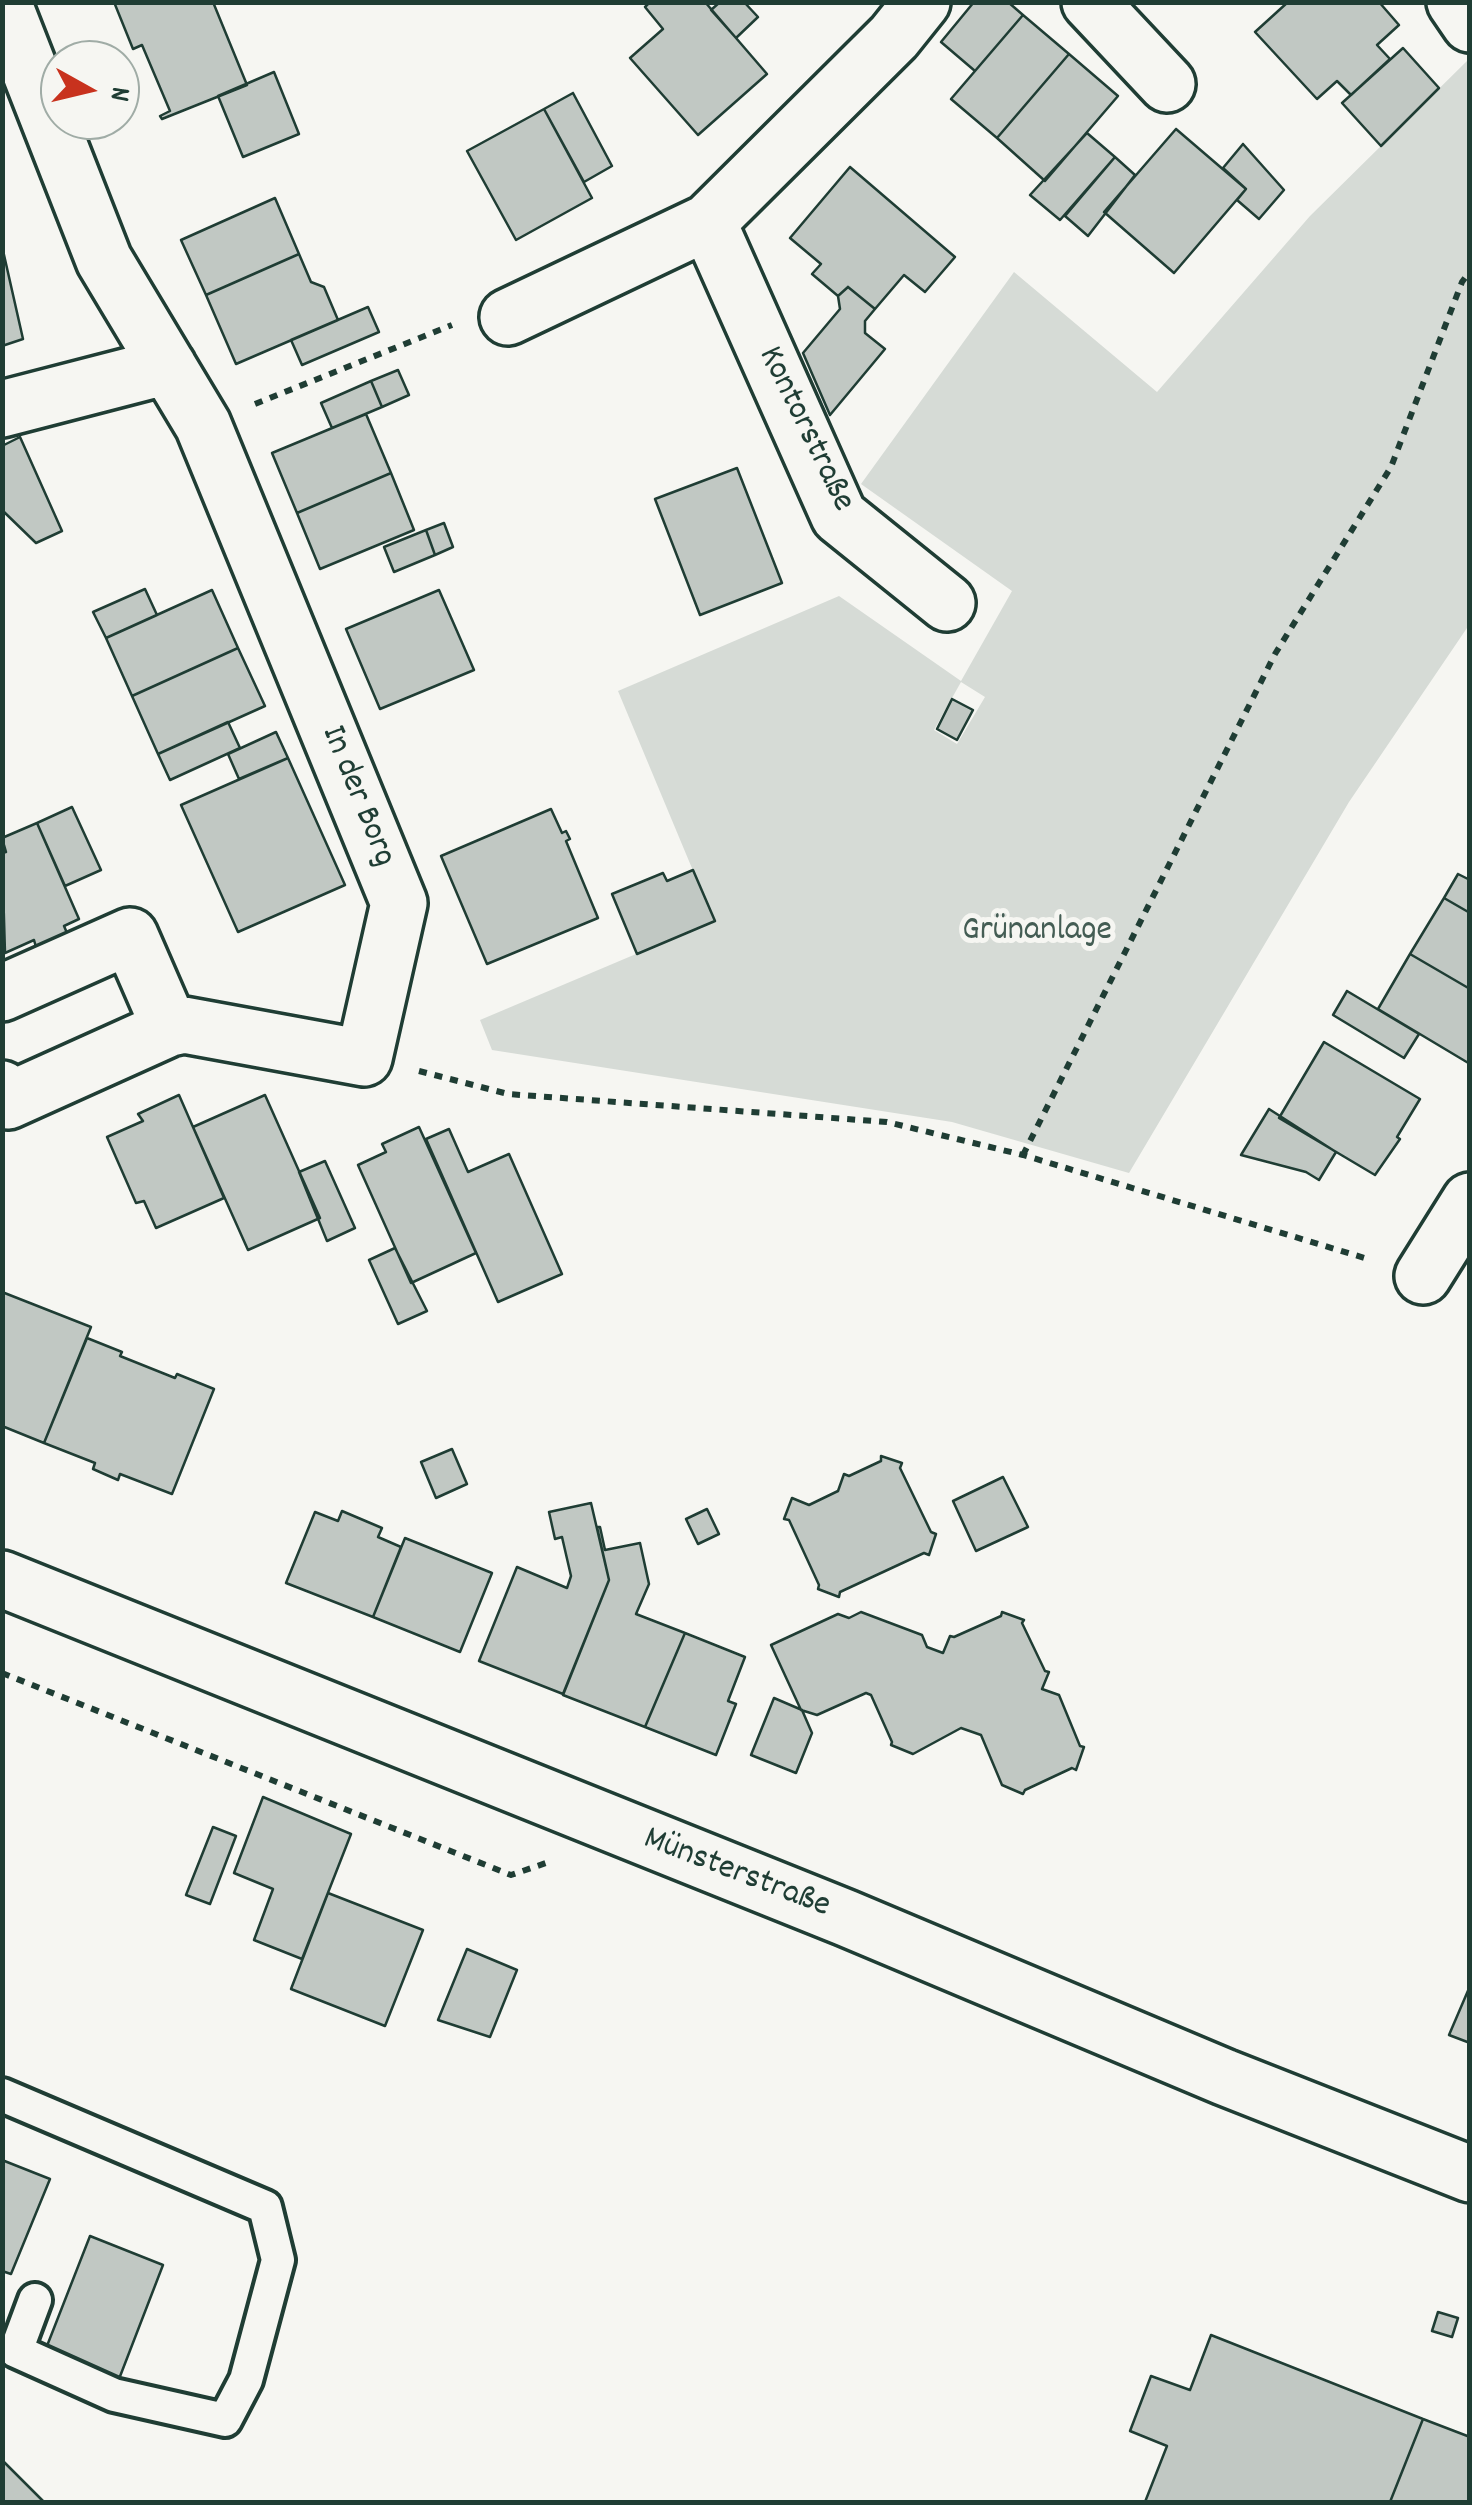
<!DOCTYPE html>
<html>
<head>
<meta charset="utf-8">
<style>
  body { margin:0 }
  #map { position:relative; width:1472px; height:2505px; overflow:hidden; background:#f6f6f2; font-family:Dekko,sans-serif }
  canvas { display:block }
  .frame { position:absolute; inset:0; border:5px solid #1f3d34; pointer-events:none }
  .north { position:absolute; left:40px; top:40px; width:100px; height:100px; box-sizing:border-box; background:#f6f6f2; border:2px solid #a0aca6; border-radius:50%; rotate:98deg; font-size:28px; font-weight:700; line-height:40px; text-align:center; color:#1f3d34 }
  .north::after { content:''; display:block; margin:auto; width:35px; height:45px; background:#c8321e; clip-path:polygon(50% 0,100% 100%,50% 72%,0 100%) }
</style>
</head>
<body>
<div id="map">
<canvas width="1472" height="2505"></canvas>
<div class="frame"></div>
<div class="north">N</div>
</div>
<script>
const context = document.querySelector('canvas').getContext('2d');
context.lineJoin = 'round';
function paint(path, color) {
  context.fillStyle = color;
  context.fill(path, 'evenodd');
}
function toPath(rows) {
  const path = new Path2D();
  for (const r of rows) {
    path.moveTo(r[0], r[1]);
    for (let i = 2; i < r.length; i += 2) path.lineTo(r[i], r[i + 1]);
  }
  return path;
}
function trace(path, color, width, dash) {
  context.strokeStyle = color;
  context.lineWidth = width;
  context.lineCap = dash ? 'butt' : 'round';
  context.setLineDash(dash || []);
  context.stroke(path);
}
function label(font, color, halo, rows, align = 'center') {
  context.font = font + ' Dekko,sans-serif';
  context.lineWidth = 10;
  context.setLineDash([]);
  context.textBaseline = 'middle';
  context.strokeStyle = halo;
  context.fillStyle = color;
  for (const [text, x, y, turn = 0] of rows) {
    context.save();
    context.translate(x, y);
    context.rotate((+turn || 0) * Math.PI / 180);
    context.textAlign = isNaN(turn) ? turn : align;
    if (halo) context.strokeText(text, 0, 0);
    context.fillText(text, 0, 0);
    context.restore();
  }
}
paint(toPath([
  [1468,60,1469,625,1349,802,1129,1173,952,1122,492,1050,480,1020,714,921,618,691,839,596,961,681,1012,591,861,484,1014,272,1157,392,1310,216],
  [961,682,985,697,957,744,934,730]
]), '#d6dbd6');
const building = toPath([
  [114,2,213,2,247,85,162,119,160,116,170,111,142,45,133,49,114,2],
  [650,2,705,2,767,74,698,135,630,58,663,29,645,7,650,2],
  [720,2,744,2,758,17,736,38,711,10,720,2],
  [974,2,1008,2,1023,15,975,71,941,42,974,2],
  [1288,2,1379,2,1399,25,1377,45,1390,59,1351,95,1337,81,1317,99,1255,32,1288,2],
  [1023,15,1069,54,997,138,951,99,1023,15],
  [1403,48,1439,88,1381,146,1342,103,1403,48],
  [1069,54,1118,96,1045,181,997,138,1069,54],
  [274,72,299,134,243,157,218,96,274,72],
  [573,93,612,166,584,182,544,109,573,93],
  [544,109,592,198,516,240,467,151,544,109],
  [1176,129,1246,189,1174,273,1104,212,1176,129],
  [1087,133,1115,157,1060,220,1030,195,1087,133],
  [1243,144,1284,190,1259,219,1237,200,1246,189,1223,168,1243,144],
  [1115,157,1135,175,1088,236,1065,216,1115,157],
  [850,167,955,257,925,292,904,275,875,309,848,287,838,296,812,274,821,264,790,238,850,167],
  [275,198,299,254,206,295,181,240,275,198],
  [2,246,23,339,2,346,2,246],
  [299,254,311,282,324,287,338,320,236,364,206,295,299,254],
  [848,287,875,309,865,321,865,333,885,349,830,415,803,353,840,309,838,296,848,287],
  [368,307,379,332,302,365,291,340,368,307],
  [398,370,409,395,382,407,371,381,398,370],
  [371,381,382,407,332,428,321,403,371,381],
  [366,414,391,473,297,513,272,453,366,414],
  [20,437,62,531,36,543,2,510,2,446,20,437],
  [737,468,782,583,700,615,655,499,737,468],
  [391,473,414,530,320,569,297,513,391,473],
  [444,523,453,547,435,555,426,530,444,523],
  [426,530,435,555,394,572,384,547,426,530],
  [145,589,157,615,106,638,93,612,145,589],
  [212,590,238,648,132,696,106,638,212,590],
  [439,590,474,670,380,709,346,629,439,590],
  [238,648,265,706,158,754,132,696,238,648],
  [952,699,973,710,957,740,937,729,952,699],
  [228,722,240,748,170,780,158,754,228,722],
  [276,732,288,758,239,779,228,754,276,732],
  [288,758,345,885,238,932,181,805,288,758],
  [72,807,101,870,65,886,37,823,72,807],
  [551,809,562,833,566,831,570,839,566,841,598,918,487,964,441,856,551,809],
  [37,823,79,919,64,926,67,933,36,947,34,940,5,953,2,853,6,852,2,838,37,823],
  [693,870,715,921,637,954,612,894,663,873,667,881,693,870],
  [1458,874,1470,880,1470,913,1444,898,1458,874],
  [1444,898,1470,913,1470,989,1410,954,1444,898],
  [1410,954,1470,989,1470,1064,1378,1009,1410,954],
  [1347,991,1419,1034,1404,1058,1333,1015,1347,991],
  [1324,1042,1420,1099,1397,1137,1400,1139,1375,1175,1279,1118,1324,1042],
  [179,1095,224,1198,156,1228,144,1201,136,1203,107,1137,143,1121,138,1114,179,1095],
  [265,1095,320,1218,248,1250,193,1127,265,1095],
  [1269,1109,1336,1152,1319,1180,1306,1172,1241,1155,1269,1109],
  [419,1127,476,1253,411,1283,358,1165,386,1152,382,1144,419,1127],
  [449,1129,468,1172,509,1154,562,1274,498,1302,426,1139,449,1129],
  [325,1161,355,1228,327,1241,299,1172,325,1161],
  [395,1248,427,1311,398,1324,369,1260,395,1248],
  [2,1292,91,1327,44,1443,2,1426,2,1292],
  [87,1338,122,1352,120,1356,175,1378,177,1374,214,1389,172,1494,120,1474,118,1480,93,1469,95,1463,44,1443,87,1338],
  [452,1449,467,1484,436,1498,421,1462,452,1449],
  [881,1456,902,1463,900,1468,931,1532,936,1534,929,1555,924,1553,840,1592,839,1597,818,1589,819,1585,789,1520,784,1519,792,1498,809,1505,838,1491,844,1474,849,1476,881,1461,881,1456],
  [1003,1477,1028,1527,976,1551,953,1501,1003,1477],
  [591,1503,609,1580,563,1694,479,1661,517,1567,567,1588,571,1576,562,1537,555,1539,549,1512,591,1503],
  [707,1509,719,1534,698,1544,686,1519,707,1509],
  [342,1511,382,1528,378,1537,401,1547,373,1617,286,1583,315,1512,338,1521,342,1511],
  [597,1527,600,1527,605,1550,640,1543,649,1584,636,1614,685,1633,645,1727,563,1695,609,1580,597,1527],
  [405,1538,492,1573,460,1652,373,1617,405,1538],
  [861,1612,922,1635,927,1647,943,1653,950,1636,954,1637,1001,1616,1002,1612,1024,1620,1022,1623,1045,1671,1049,1672,1042,1689,1059,1695,1080,1746,1084,1747,1076,1770,1072,1768,1025,1790,1023,1794,1002,1785,981,1735,961,1728,913,1754,891,1745,892,1742,871,1695,866,1693,817,1715,801,1710,771,1645,838,1614,849,1618,861,1612],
  [685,1633,745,1657,728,1701,736,1704,716,1755,645,1727,685,1633],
  [774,1698,802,1710,812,1733,796,1773,751,1755,774,1698],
  [263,1797,351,1834,302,1959,254,1940,273,1889,234,1873,263,1797],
  [213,1827,236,1836,210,1904,186,1895,213,1827],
  [328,1893,423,1930,385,2026,291,1989,328,1893],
  [467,1949,517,1970,490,2037,438,2020,467,1949],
  [1470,1986,1470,2043,1449,2035,1470,1986],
  [2,2160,50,2179,11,2274,2,2271,2,2160],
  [90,2236,163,2265,119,2379,45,2351,90,2236],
  [1438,2312,1458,2318,1452,2337,1432,2331,1438,2312],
  [1211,2335,1423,2419,1390,2502,1145,2502,1167,2446,1130,2431,1151,2376,1190,2390,1211,2335],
  [1423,2419,1470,2437,1470,2502,1390,2502,1423,2419],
  [2,2460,44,2502,2,2502,2,2460]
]);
paint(building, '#c1c8c3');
trace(building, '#1f3d34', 2.5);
const lane = toPath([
  [2,2095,265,2207,278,2260,246,2380,225,2420,114,2395,16,2351,35,2300]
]);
const street = toPath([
  [1090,2,1167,84],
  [1455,2,1470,24],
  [708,222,839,516,947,603],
  [508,317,708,222,894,37,922,2],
  [2,409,168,366],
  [2,993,130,936,170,1028],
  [2,1089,8,1101,170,1028,184,1025,364,1058,399,903,203,425,104,260,3,2],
  [1423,1276,1470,1201]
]);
const secondary = toPath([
  [2,1579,846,1918,1224,2077,1470,2174]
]);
trace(lane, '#1f3d34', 40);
trace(street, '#1f3d34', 62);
trace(secondary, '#1f3d34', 62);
trace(toPath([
  [255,404,452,325],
  [419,1071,508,1094,887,1122,1023,1155,1368,1259],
  [1023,1155,1275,654,1391,467,1462,282,1470,271],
  [2,1673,511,1875,546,1863]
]), '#1f3d34', 6, [8, 8]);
trace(lane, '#f6f6f2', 32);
trace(street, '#f6f6f2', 55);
trace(secondary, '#f6f6f2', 55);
label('35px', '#1f3d34', '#f6f6f2', [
  ["Kontorstraße",804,430,64],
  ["In der Borg",356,797,68],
  ["Münsterstraße",736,1875,21]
]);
label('35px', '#445d54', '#f6f6f2', [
  ["Grünanlage",1037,933]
]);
</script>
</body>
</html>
